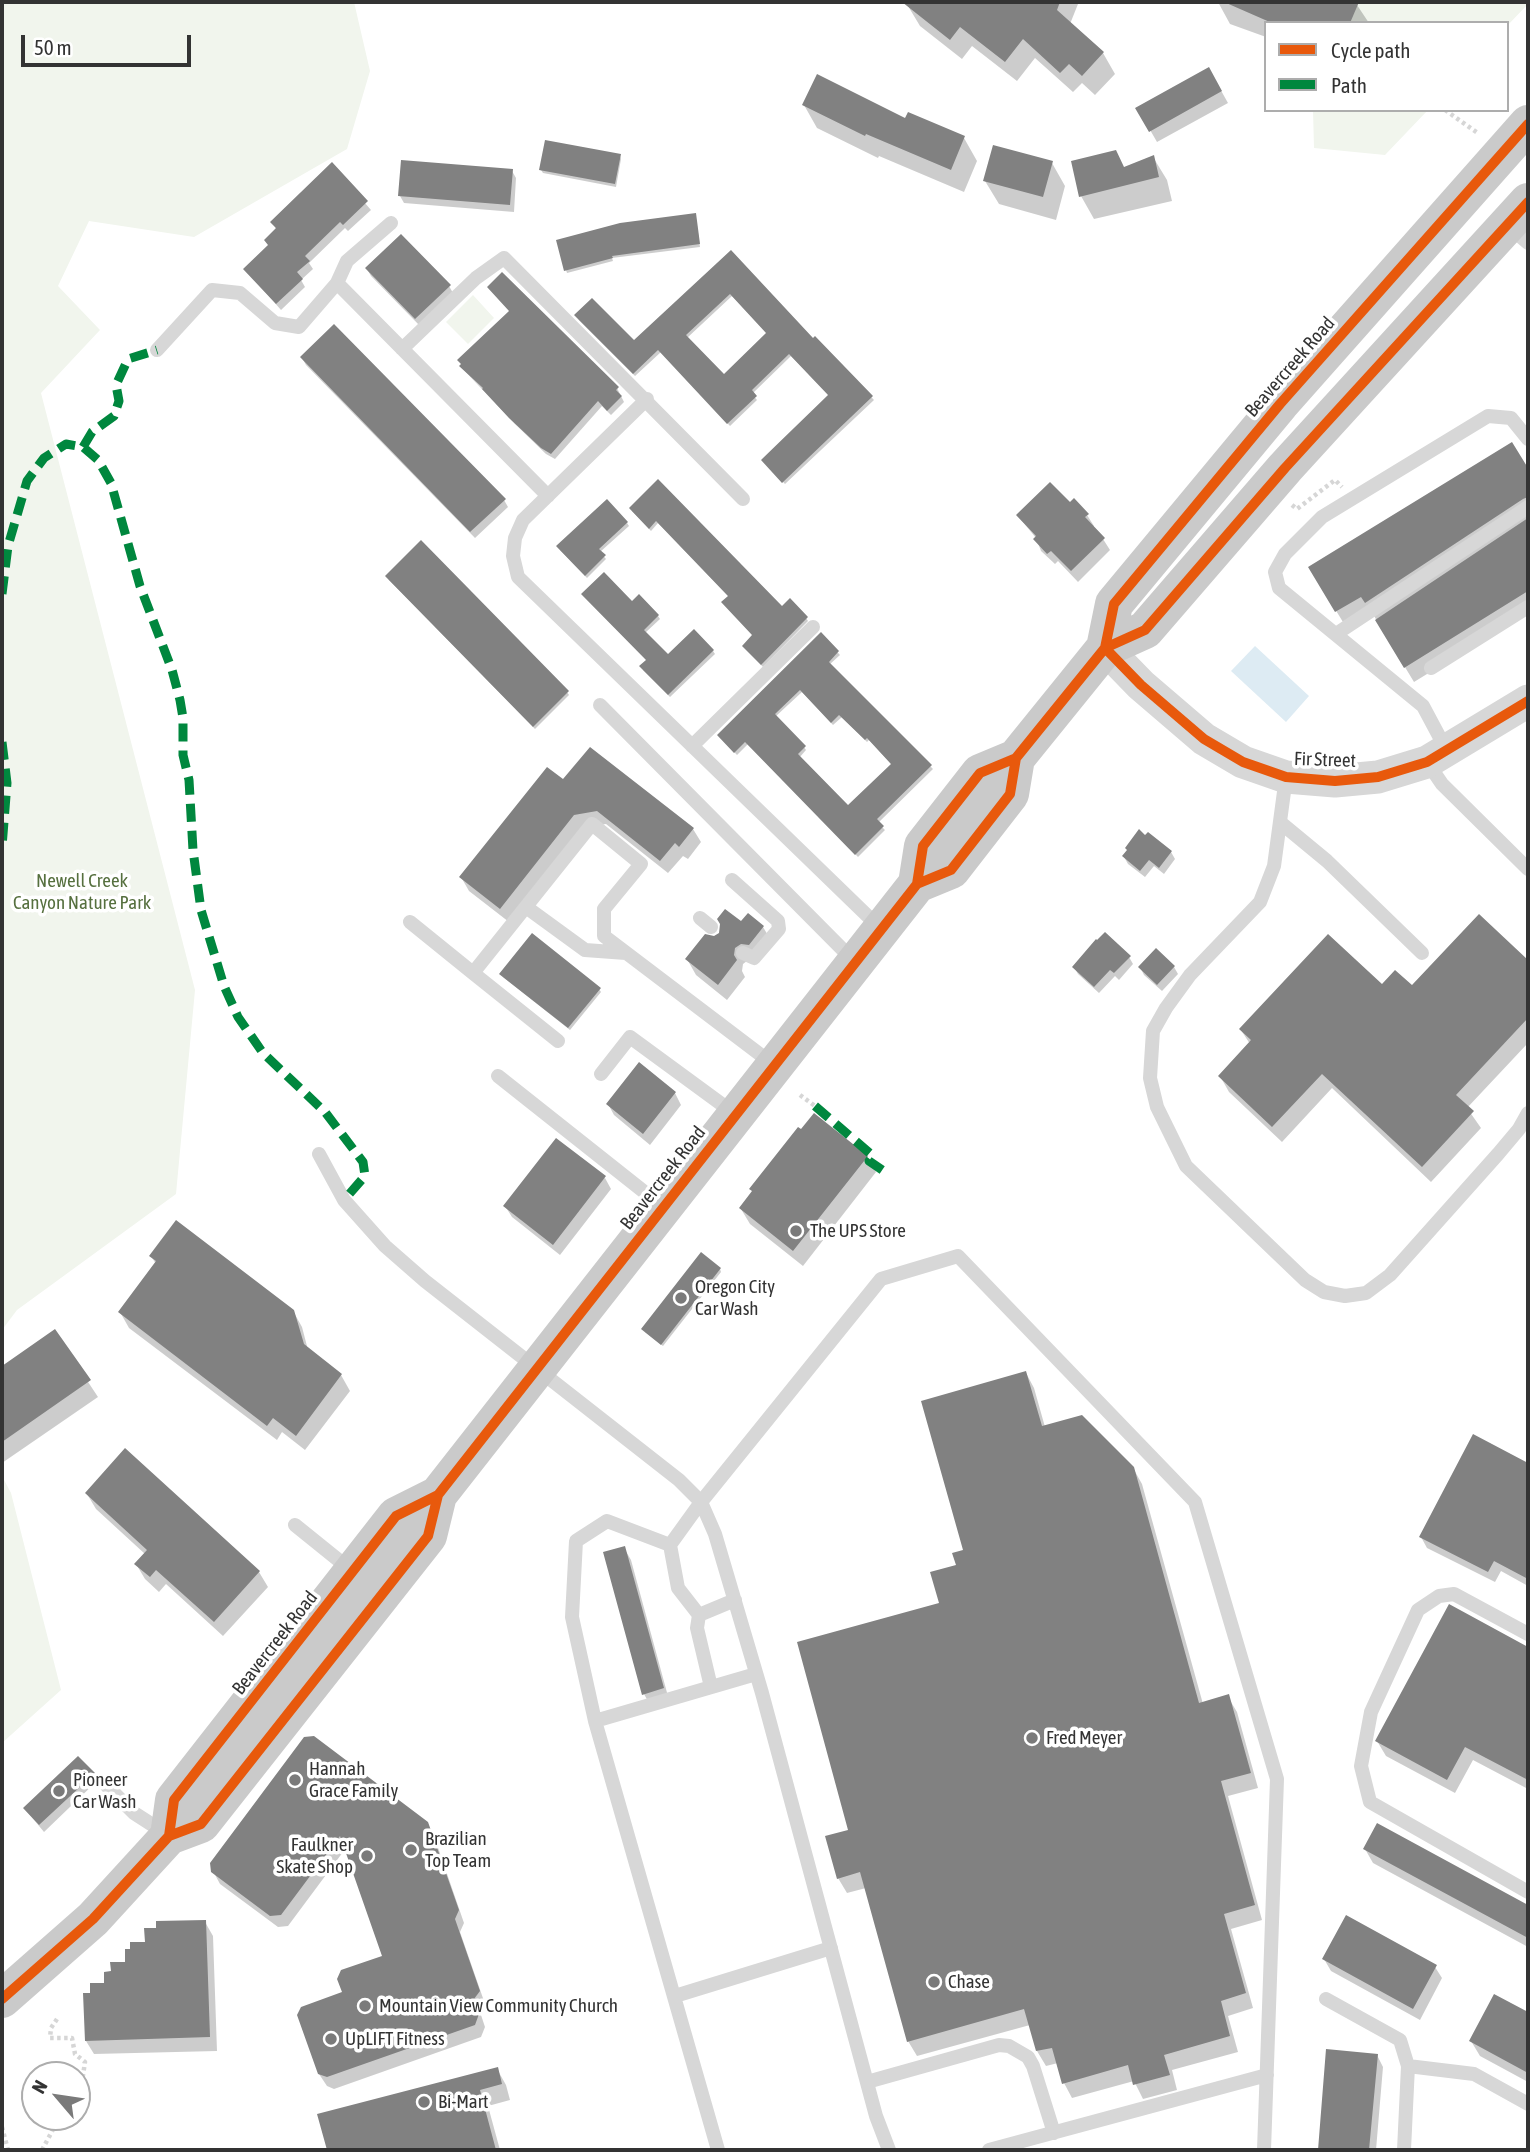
<!DOCTYPE html>
<html>
<head>
<meta charset="utf-8">
<style>
  body { margin:0 }
  #map { position:relative; width:1530px; height:2152px; overflow:hidden; background:#fff; font-family:"Asap Condensed",sans-serif }
  canvas { display:block }
  .frame { position:absolute; inset:0; border:4px solid #333; pointer-events:none }
  .legend { position:absolute; left:1264px; top:21px; width:245px; height:91px; box-sizing:border-box; background:#fff; border:2px solid #adadad; margin:0; padding:9px 12px; list-style:none; font-size:21px; color:#333 }
  .legend li { display:flex; align-items:center; gap:14px; height:35px }
  .legend b { width:35px; border:2px solid #adadad }
  .north { position:absolute; left:21px; top:2061px; width:70px; height:70px; box-sizing:border-box; background:#fff; border:2px solid #adadad; border-radius:50%; rotate:299deg; font-size:19px; font-weight:700; line-height:28px; text-align:center; color:#333 }
  .north::after { content:''; display:block; margin:auto; width:24px; height:32px; background:#7a7a7a; clip-path:polygon(50% 0,100% 100%,50% 72%,0 100%) }
  .scale { position:absolute; left:21px; top:35px; width:170px; height:32px; box-sizing:border-box; border:4px solid #333; border-top:0; padding-left:9px; font-size:21px; line-height:24px; white-space:nowrap; color:#333; -webkit-text-stroke:5px #fff; paint-order:stroke }
</style>
</head>
<body>
<div id="map">
<canvas width="1530" height="2152"></canvas>
<div class="frame"></div>
<ul class="legend">
<li><b style="height:9px;background:#e8590c"></b>Cycle path</li>
<li><b style="height:9px;background:#00873e"></b>Path</li>
</ul>
<div class="north">N</div>
<div class="scale">50 m</div>
</div>
<script>
const context = document.querySelector('canvas').getContext('2d');
context.lineJoin = 'round';
function paint(path, color) {
  context.fillStyle = color;
  context.fill(path, 'evenodd');
}
function toPath(rows) {
  const path = new Path2D();
  for (const r of rows) {
    path.moveTo(r[0], r[1]);
    for (let i = 2; i < r.length; i += 2) path.lineTo(r[i], r[i + 1]);
  }
  return path;
}
function trace(path, color, width, dash) {
  context.strokeStyle = color;
  context.lineWidth = width;
  context.lineCap = dash ? 'butt' : 'round';
  context.setLineDash(dash || []);
  context.stroke(path);
}
function label(font, color, halo, rows, align = 'center') {
  context.font = font + ' "Asap Condensed",sans-serif';
  context.lineWidth = 7;
  context.setLineDash([]);
  context.textBaseline = 'middle';
  context.strokeStyle = halo;
  context.fillStyle = color;
  for (const [text, x, y, turn = 0] of rows) {
    context.save();
    context.translate(x, y);
    context.rotate((+turn || 0) * Math.PI / 180);
    context.textAlign = isNaN(turn) ? turn : align;
    if (halo) context.strokeText(text, 0, 0);
    context.fillText(text, 0, 0);
    context.restore();
  }
}
paint(toPath([
  [2,2,354,2,370,71,347,149,194,237,89,221,58,286,100,330,41,393,195,990,176,1194,17,1310,2,1330],
  [1341,2,1528,2,1528,4,1507,26,1507,23,1334,23],
  [1313,110,1428,110,1385,155,1314,148],
  [473,295,494,318,468,344,446,322],
  [2,1476,11,1493,61,1690,2,1743]
]), '#f1f5ed');
paint(toPath([
  [1255,646,1309,696,1286,722,1231,671]
]), '#ddebf3');
paint(toPath([
  [911,2,975,2,979,5,982,2,1001,2,1011,18,1018,2,1077,2,1078,4,1070,24,1103,53,1115,74,1095,95,1082,83,1073,92,1035,58,1017,81,972,46,962,59,920,26,908,6],
  [1218,2,1355,2,1369,23,1266,23,1266,37,1230,24],
  [1209,69,1228,103,1157,142,1138,109],
  [804,105,906,120,964,138,977,161,964,192,879,156,878,158,817,128],
  [620,156,621,159,616,187,543,173,541,170],
  [1153,157,1167,180,1172,201,1094,219,1081,196,1124,169],
  [1052,163,1065,186,1056,220,999,204,985,181],
  [332,165,371,210,348,231,345,228,309,263,313,269,301,280,305,287,281,310,245,269,269,247,277,230,272,222],
  [512,171,516,178,514,212,404,203,400,196],
  [696,218,700,247,612,258,613,261,567,273,566,270],
  [731,253,812,341,815,339,874,400,785,484,765,463,830,396,791,356,752,394,757,400,730,426,661,352,635,376,578,319,634,343],
  [732,296,767,333,724,376,687,338],
  [367,269,449,286,453,293,420,326,371,276],
  [489,287,617,388,624,402,611,415,602,406,555,459,546,454,515,424,461,367,511,312],
  [302,358,504,500,508,507,475,538,306,365],
  [1512,444,1528,472,1528,612,1414,682,1371,611,1346,627,1310,568],
  [658,482,782,609,806,618,808,621,763,667,746,649,754,636,729,597,658,523,651,531,632,511],
  [1070,505,1087,515,1094,526,1092,528,1103,539,1110,550,1078,582,1058,561,1055,564,1041,551,1036,538,1018,516],
  [627,523,629,526,600,552,606,559,587,578,560,550],
  [388,579,567,692,569,695,535,729],
  [632,603,658,616,660,619,645,633,668,656,713,651,715,654,670,697,643,670,647,661],
  [821,635,840,655,829,665,933,769,878,823,885,830,858,857,748,744,737,755,721,738],
  [802,692,833,725,842,717,867,742,869,740,892,765,848,808,799,758,806,750,804,747,775,717],
  [563,782,693,829,701,842,688,859,683,856,668,873,606,824,582,828,509,922,469,891,461,877],
  [1148,834,1171,852,1175,859,1164,874,1154,866,1145,877,1128,864,1124,857],
  [1479,916,1528,963,1528,1043,1467,1108,1481,1128,1431,1182,1332,1088,1282,1142,1229,1092,1220,1076,1250,1044,1241,1030,1382,986,1412,988],
  [741,923,763,927,772,942,743,964,742,971,745,977,727,1000,696,975,687,959,714,938],
  [1129,957,1133,964,1119,980,1115,976,1099,993,1078,974,1074,967],
  [1140,967,1174,967,1178,974,1162,991,1144,975],
  [503,977,599,989,601,992,570,1030],
  [675,1093,681,1105,650,1145,614,1115,608,1104],
  [801,1132,867,1157,876,1172,803,1266,750,1224,741,1209],
  [605,1178,611,1189,560,1255,512,1217,505,1206],
  [151,1256,293,1311,302,1327,308,1350,341,1375,350,1391,305,1450,282,1432,277,1440,129,1328,120,1312,156,1264],
  [720,1269,721,1272,663,1346,645,1332],
  [55,1332,98,1397,2,1463,2,1368],
  [1026,1373,1034,1388,1045,1427,1133,1468,1142,1484,1203,1704,1228,1697,1237,1712,1258,1788,1228,1796,1262,1920,1231,1929,1253,2008,1228,2016,1238,2052,1172,2070,1177,2090,1143,2099,1134,2081,1072,2098,1064,2083,1058,2063,1046,2066,1037,2051,1030,2025,917,2056,908,2041,866,1888,847,1893,838,1878,850,1831,941,1604,965,1551],
  [1474,1437,1528,1465,1528,1586,1501,1571,1495,1582,1427,1548,1421,1537],
  [87,1494,259,1572,268,1587,223,1636,166,1584,159,1592,145,1579,136,1564,145,1554,96,1509],
  [624,1548,631,1560,669,1700,650,1705,644,1694],
  [1448,1607,1528,1650,1528,1789,1473,1760,1455,1793,1386,1756,1377,1741],
  [305,1738,427,1823,434,1836,464,1923,460,1932,485,2004,480,2012,485,2027,481,2037,334,2089,327,2086,319,2074,344,1993,384,1957,346,1848,288,1926,278,1927,220,1884,213,1871],
  [93,1774,97,1781,44,1832,25,1809],
  [1377,1825,1528,1907,1528,1947,1373,1863,1365,1849],
  [205,1922,213,1936,217,2051,94,2054,86,2041,92,1995,106,1985,147,1944],
  [1324,1959,1435,1967,1442,1978,1420,2020,1331,1971],
  [1495,1996,1528,2014,1528,2082,1480,2056,1471,2041],
  [1328,2051,1377,2055,1383,2067,1376,2150,1319,2150],
  [497,2069,506,2085,510,2100,488,2106,500,2150,329,2150,320,2115]
]), '#0003');
paint(toPath([
  [902,2,1060,2,1057,10,1104,52,1082,76,1069,64,1060,73,1023,39,1005,62,960,27,950,40],
  [1224,2,1359,2,1350,23,1272,23],
  [1209,67,1222,91,1149,132,1135,108],
  [817,74,905,118,908,112,965,136,951,170,866,134,865,136,802,105],
  [545,140,621,154,615,184,539,170],
  [993,145,1053,161,1043,197,983,181],
  [1116,150,1124,167,1154,155,1159,177,1079,197,1071,161],
  [401,160,513,169,510,205,398,196],
  [332,162,368,201,343,225,340,222,305,256,310,261,297,272,303,279,276,304,243,269,268,245,264,240,276,228,270,222],
  [696,213,700,244,612,256,613,258,564,271,556,240,620,223],
  [401,234,451,285,415,319,365,268],
  [731,250,813,338,815,336,873,396,782,483,761,460,828,395,789,354,752,390,757,396,727,424,658,350,633,374,574,315,592,298,634,340],
  [730,294,766,333,724,374,686,335],
  [502,272,619,387,616,390,622,396,607,411,598,401,551,454,541,448,509,418,482,389,483,388,459,366,461,364,457,360,509,311,487,287],
  [334,324,506,499,470,532,300,357],
  [1512,442,1528,468,1528,497,1523,499,1365,603,1361,597,1335,612,1308,567],
  [658,479,782,606,790,598,808,617,761,665,742,646,752,635,721,602,728,596,656,521,649,529,629,508],
  [1050,482,1070,502,1074,498,1089,514,1085,517,1105,538,1071,571,1051,551,1047,554,1033,539,1036,536,1016,515],
  [607,499,628,522,599,549,606,555,585,576,556,546],
  [1528,518,1528,591,1404,668,1375,620],
  [421,540,569,691,533,727,385,576],
  [604,572,632,601,639,594,659,615,644,630,668,654,694,629,714,650,668,695,639,666,646,660,581,594],
  [821,632,839,651,829,662,932,765,877,819,884,826,855,855,745,742,734,753,717,735],
  [800,690,831,723,839,715,865,740,867,738,891,764,848,805,798,754,806,746,775,714],
  [590,747,694,828,679,847,675,843,660,861,597,811,574,815,500,909,459,877,547,767,563,779],
  [1139,829,1145,835,1148,832,1172,851,1159,868,1149,860,1140,871,1122,856,1127,850,1125,848],
  [725,909,741,921,748,913,764,926,749,945,741,944,735,948,734,955,737,960,718,985,685,959,705,934,714,936,719,933,720,924,717,919],
  [1479,914,1528,960,1528,1018,1456,1095,1474,1111,1422,1167,1322,1074,1272,1127,1218,1076,1251,1040,1239,1029,1328,934,1382,984,1395,970,1412,985],
  [1105,932,1131,956,1114,973,1110,970,1094,987,1072,967,1096,939,1097,940],
  [532,933,601,988,568,1028,499,974],
  [1156,948,1175,966,1157,985,1138,967],
  [639,1062,676,1092,643,1134,606,1104],
  [814,1113,868,1156,793,1251,739,1208,752,1191,749,1189,798,1127,801,1129],
  [556,1138,606,1176,553,1245,503,1206],
  [176,1220,294,1310,304,1344,342,1374,296,1436,273,1418,267,1426,118,1312,156,1261,149,1256],
  [701,1252,721,1268,661,1345,641,1329],
  [55,1329,91,1380,2,1442,2,1366],
  [1026,1371,1042,1426,1082,1415,1134,1467,1199,1703,1229,1694,1251,1773,1221,1781,1255,1905,1224,1914,1246,1993,1221,2001,1230,2036,1164,2055,1170,2075,1133,2085,1128,2065,1062,2084,1052,2048,1036,2051,1024,2009,907,2042,860,1872,837,1879,825,1836,848,1830,797,1642,939,1603,930,1572,956,1565,952,1553,963,1550,921,1401],
  [1473,1434,1528,1463,1528,1579,1494,1561,1488,1572,1419,1537],
  [125,1448,260,1571,214,1622,156,1570,150,1577,134,1564,147,1550,85,1493],
  [625,1546,664,1688,642,1695,603,1552],
  [1449,1604,1528,1647,1528,1780,1465,1747,1447,1780,1375,1741],
  [314,1736,428,1822,459,1910,455,1919,480,1991,474,1999,479,2014,475,2025,327,2077,318,2074,297,2015,301,2007,342,1992,337,1979,341,1970,382,1956,340,1836,281,1915,270,1916,211,1872,210,1863,304,1737],
  [78,1756,95,1773,39,1825,23,1808],
  [1377,1823,1528,1905,1528,1938,1363,1849],
  [1346,1915,1437,1965,1413,2009,1322,1959],
  [206,1920,210,2037,85,2041,83,1993,90,1993,90,1983,104,1983,104,1972,111,1971,110,1962,125,1962,125,1949,130,1949,130,1942,145,1942,144,1928,156,1928,156,1921],
  [1494,1994,1528,2012,1528,2073,1469,2041],
  [1326,2049,1378,2054,1369,2150,1318,2150],
  [498,2067,502,2084,480,2090,496,2150,327,2150,317,2114]
]), '#818181');
trace(toPath([
  [1445,110,1479,134],
  [1292,505,1297,509,1335,480,1342,487],
  [800,1095,815,1106],
  [57,2019,51,2028,50,2038,72,2038,75,2054,85,2062,82,2082,78,2089],
  [2,2127,8,2150],
  [42,2150,56,2124]
]), '#d6d6d6', 4.5, [3.5, 3.5]);
trace(toPath([
  [1508,226,1528,243],
  [337,283,548,496],
  [402,349,476,278,504,258,743,499],
  [157,350,212,290,240,293,275,323,299,327,337,283,347,261,391,223],
  [647,399,523,520,515,538,513,556,518,577,880,928],
  [1336,634,1528,507],
  [1431,668,1528,607],
  [600,705,855,962],
  [692,746,813,627],
  [1447,751,1423,706,1279,588,1275,572,1285,554,1322,517,1488,416,1511,418,1528,439],
  [1427,762,1442,784,1528,869],
  [1286,777,1274,866,1260,902,1190,975,1166,1008,1153,1031,1150,1078,1157,1107,1186,1166,1305,1280,1324,1292,1345,1296,1366,1293,1390,1275,1498,1154,1519,1129,1528,1113],
  [1281,823,1327,861,1422,953],
  [732,880,778,921,779,929,754,958,743,953],
  [526,907,585,950,626,953],
  [700,918,711,927],
  [410,922,473,973],
  [558,1041,473,973,592,824,641,864,604,909,604,936,774,1065],
  [601,1074,630,1037,735,1114],
  [498,1076,662,1206],
  [319,1154,344,1200,385,1246,425,1281,679,1480,701,1502,715,1534,762,1693,876,2116,889,2150],
  [295,1525,352,1571],
  [670,1545,678,1588,699,1615],
  [1528,1634,1454,1594,1439,1596,1418,1610,1371,1712,1361,1766,1370,1802,1528,1892],
  [711,1687,697,1628,699,1615,735,1600],
  [595,1721,572,1617,576,1541,607,1521,670,1545,701,1502,881,1279,958,1256,1195,1502,1277,1779,1264,2150],
  [107,1786,134,1813,165,1833],
  [675,1996,831,1948],
  [1326,1999,1400,2040,1408,2066,1404,2150],
  [1408,2066,1474,2074,1528,2104],
  [867,2082,999,2045,1009,2046,1028,2057,1033,2066,1054,2133],
  [718,2150,595,1721,756,1674],
  [989,2150,1267,2075]
]), '#d7d7d7', 14);
trace(toPath([
  [1105,648,1141,685,1204,739,1243,762,1286,777,1335,781,1378,777,1427,762,1528,701]
]), '#d7d7d7', 33);
trace(toPath([
  [1105,648,1145,630,1285,468,1528,202],
  [917,884,951,870,1010,794,1016,758],
  [169,1836,174,1800,396,1516,438,1495],
  [2,1999,93,1919,169,1836,201,1824,428,1536,438,1495,917,884,923,846,980,773,1016,758,1105,648,1114,604,1280,404,1528,124]
]), '#cacaca', 38);
trace(toPath([
  [83,447,92,432,114,416,119,401,116,385,128,359,157,350],
  [2,594,8,546,27,481,44,458,66,444,83,447,98,460,111,483,140,586,172,670,180,700,183,718,183,755,189,780,193,850,201,910,224,986,238,1017,263,1053,325,1112,363,1162,365,1176,344,1200],
  [2,742,7,783,2,847],
  [815,1106,873,1156,869,1161,888,1174]
]), '#00873e', 9, [18, 9]);
trace(toPath([
  [1105,648,1145,630,1285,468,1528,202],
  [1105,648,1141,685,1204,739,1243,762,1286,777,1335,781,1378,777,1427,762,1528,701],
  [917,884,951,870,1010,794,1016,758],
  [169,1836,174,1800,396,1516,438,1495],
  [2,1999,93,1919,169,1836,201,1824,428,1536,438,1495,917,884,923,846,980,773,1016,758,1105,648,1114,604,1280,404,1528,124]
]), '#e8590c', 10);
for (const [x, y, r, color] of [
  [796,1231,7,"#7a7a7a"],
  [681,1298,7,"#7a7a7a"],
  [1032,1738,7,"#7a7a7a"],
  [295,1780,7,"#7a7a7a"],
  [59,1791,7,"#7a7a7a"],
  [411,1850,7,"#7a7a7a"],
  [367,1856,7,"#7a7a7a"],
  [934,1982,7,"#7a7a7a"],
  [365,2006,7,"#7a7a7a"],
  [331,2039,7,"#7a7a7a"],
  [424,2102,7,"#7a7a7a"]
]) {
  const dot = new Path2D();
  dot.arc(x, y, r, 0, 2 * Math.PI);
  context.fillStyle = color;
  context.fill(dot);
  trace(dot, '#fff', 2.5);
}
label('19px', '#333', '#fff', [
  ["Beavercreek Road",1290,367,-49],
  ["Fir Street",1325,760,2],
  ["Beavercreek Road",663,1178,-52],
  ["Beavercreek Road",275,1643,-52]
]);
label('19px', '#56703f', '#fff', [
  ["Newell Creek",82,881],
  ["Canyon Nature Park",82,903]
]);
label('19px', '#333', '#fff', [
  ["The UPS Store",810,1231],
  ["Oregon City",695,1287],
  ["Car Wash",695,1309],
  ["Fred Meyer",1046,1738],
  ["Hannah",309,1769],
  ["Grace Family",309,1791],
  ["Pioneer",73,1780],
  ["Car Wash",73,1802],
  ["Brazilian",425,1839],
  ["Top Team",425,1861],
  ["Faulkner",353,1845,"right"],
  ["Skate Shop",353,1867,"right"],
  ["Chase",948,1982],
  ["Mountain View Community Church",379,2006],
  ["UpLIFT Fitness",345,2039],
  ["Bi-Mart",438,2102]
], 'left');
</script>
</body>
</html>
